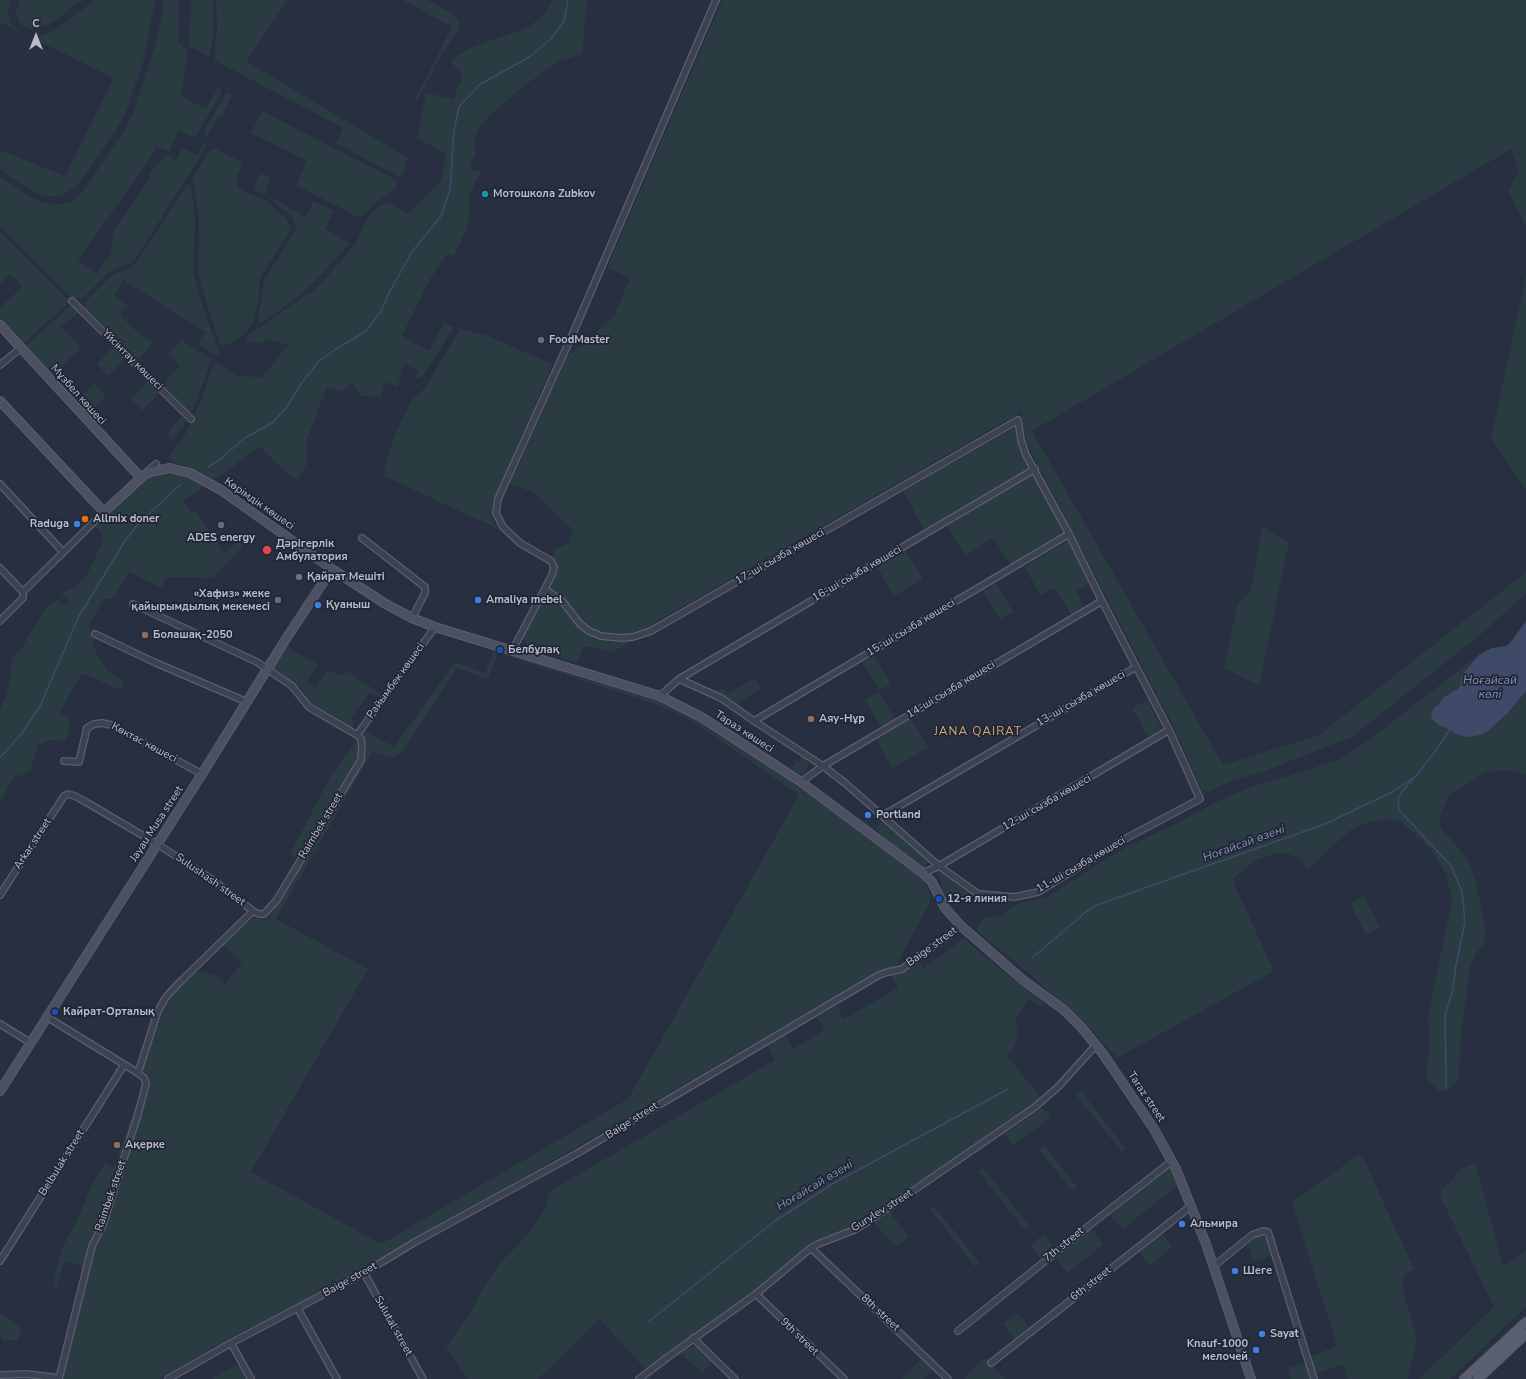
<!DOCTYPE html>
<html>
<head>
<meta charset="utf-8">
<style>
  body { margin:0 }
  #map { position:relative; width:1526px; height:1379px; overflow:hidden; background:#282f41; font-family:"Nunito Sans",sans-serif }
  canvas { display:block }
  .north { position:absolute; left:16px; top:16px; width:40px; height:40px; -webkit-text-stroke:3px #212636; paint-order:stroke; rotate:0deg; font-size:11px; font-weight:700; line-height:16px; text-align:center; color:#b9bdcb }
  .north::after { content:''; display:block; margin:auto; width:14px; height:18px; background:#b9bdcb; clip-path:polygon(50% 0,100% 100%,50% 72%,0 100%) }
</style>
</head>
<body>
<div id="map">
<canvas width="1526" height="1379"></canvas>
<div class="north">С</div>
</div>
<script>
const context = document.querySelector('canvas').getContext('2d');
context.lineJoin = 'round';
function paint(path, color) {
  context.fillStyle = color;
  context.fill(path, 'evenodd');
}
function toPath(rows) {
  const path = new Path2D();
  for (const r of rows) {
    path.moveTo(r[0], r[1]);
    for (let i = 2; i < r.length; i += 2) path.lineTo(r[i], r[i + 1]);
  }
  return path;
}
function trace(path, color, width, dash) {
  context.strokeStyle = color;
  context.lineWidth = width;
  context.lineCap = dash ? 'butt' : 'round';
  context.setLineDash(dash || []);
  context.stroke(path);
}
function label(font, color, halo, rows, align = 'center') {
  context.font = font + ' "Nunito Sans",sans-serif';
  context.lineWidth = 3.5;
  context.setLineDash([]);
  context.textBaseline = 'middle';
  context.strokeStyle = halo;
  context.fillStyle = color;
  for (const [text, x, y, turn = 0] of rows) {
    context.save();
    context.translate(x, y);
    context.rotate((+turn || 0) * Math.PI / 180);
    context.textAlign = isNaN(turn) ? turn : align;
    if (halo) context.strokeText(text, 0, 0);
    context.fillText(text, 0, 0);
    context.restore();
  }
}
paint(toPath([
  [0,0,11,0,8,10,9,17,11,23,21,33,0,22],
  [19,0,81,0,56,20,46,25,36,28,28,28,20,23,17,18,16,11],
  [94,0,155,0,144,59,129,103,123,118,115,132,82,179,76,187,61,196,44,196,34,192,5,173,0,168,0,150,65,176,114,78,36,40,39,36,55,30,68,21],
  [164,0,179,0,178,43,188,49,181,96,206,109,218,88,221,89,221,93,195,138,179,130,169,152,157,146,143,169,78,260,96,273,111,254,113,232,151,176,149,174,167,154,176,160,183,148,197,155,204,143,205,147,201,156,135,259,129,264,109,272,84,297,75,299,70,296,0,226,0,177,34,199,52,205,69,203,81,194,125,129,133,114,157,40],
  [191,0,213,0,214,28,210,57,189,46],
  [216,0,288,0,246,61,408,158,403,174,400,176,397,176,336,143,343,128,214,60,217,29],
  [403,0,428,0,452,14,458,19,459,24,458,32,443,52,415,105,416,98,452,27],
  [552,0,587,0,582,54,560,61,525,85,492,113,482,124,477,132,474,141,476,154,471,162,470,166,472,170,481,172,470,193,470,215,466,230,454,256,447,254,430,279,402,336,429,351,444,323,454,327,423,376,415,379,418,371,405,364,402,369,398,387,385,382,381,397,361,396,355,386,349,384,342,392,327,387,307,439,306,444,308,461,300,477,298,479,292,478,283,470,259,446,225,473,213,479,189,467,174,462,169,457,186,433,202,398,210,372,214,365,217,364,220,364,237,376,262,377,288,345,268,339,261,343,249,342,246,339,247,336,315,289,345,257,358,239,368,217,375,210,383,204,389,203,409,214,441,181,446,153,417,139,426,93,453,99,463,76,451,62,457,55,473,47,528,27,544,15],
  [722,0,1526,0,1526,226,1508,191,1519,171,1511,149,1032,431,1223,765,1319,735,1526,572,1526,593,1480,635,1352,737,1260,773,1234,780,1203,794,1174,727,1026,442,1021,412,661,619,624,646,612,652,584,646,577,663,529,648,522,637,557,572,553,550,569,543,573,530,533,492,510,484,567,357,614,316,630,278,607,268],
  [228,93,232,95,222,117,219,115,207,137,204,130,225,95],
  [262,111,392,178,396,180,397,184,396,188,374,204,363,215,358,217,296,185,307,161,251,133],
  [214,148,242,162,242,165,237,176,238,186,242,190,265,200,286,218,290,227,288,235,260,278,258,303,253,321,249,328,244,334,230,344,223,346,219,343,203,291,199,276,198,266,199,218,193,178,208,152],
  [260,173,271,178,265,194,306,217,313,201,334,211,325,229,350,243,319,277,301,295,261,323,258,321,264,280,295,231,296,226,294,221,292,217,265,194,253,191],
  [187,185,191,187,195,218,194,274,199,295,219,353,218,355,213,354,198,343,205,332,123,280,115,295,128,306,120,315,137,332,154,342,138,360,85,309,85,302,113,274,132,267,136,263],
  [0,232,68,300,66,305,25,342,21,343,0,321,0,308,22,287,10,274,0,284],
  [1526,275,1526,490,1491,439],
  [74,305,80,311,61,327,81,347,50,378,25,346,70,306],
  [460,329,485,335,553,364,496,495,492,514,493,521,498,529,384,476,386,461,393,439,411,401,425,388],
  [181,340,207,356,211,360,197,400,193,409,189,412,163,384,180,366,168,354],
  [114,345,126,358,108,376,97,364],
  [148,380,159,393,142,411,131,399],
  [94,383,106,396,86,417,82,410,82,397],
  [182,416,185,420,184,426,172,440,166,434],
  [1014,428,1022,454,1030,468,925,531,903,491],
  [164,472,175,473,185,476,203,486,198,492,183,500,190,511,196,511,224,552,250,534,259,530,249,539,237,554,213,578,167,577,161,588,129,572,127,575,115,596,112,599,105,598,88,626,90,628,96,653,108,671,125,682,120,690,82,673,60,712,71,720,66,741,50,740,38,745,30,772,13,778,0,802,0,709,6,696,11,677,11,664,14,656,21,649,45,609,57,600,65,606,69,601,61,594,76,586,86,577,102,542,103,535,95,526,146,478],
  [1034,474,1063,533,1011,565,993,538,965,555,947,526],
  [1262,527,1289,542,1259,686,1224,668,1237,605,1251,590],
  [1068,541,1089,584,1076,591,1085,609,1072,616,1054,588,1041,595,1024,567],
  [906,551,923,579,894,596,877,567],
  [996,583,1013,612,1000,620,983,591],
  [286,647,318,664,306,682,315,688,327,670,342,676,346,671,380,693,381,698,371,691,350,719,355,723,352,728,309,701,302,689,272,668],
  [495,649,585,679,640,694,660,701,685,712,727,738,838,815,917,874,925,883,931,895,930,902,895,968,881,970,364,1270,228,1339,160,1379,62,1379,95,1249,108,1222,150,1083,148,1076,141,1069,151,1040,159,1025,165,1002,194,969,217,976,225,984,242,963,223,944,253,918,256,917,263,920,266,920,269,918,363,763,366,756,366,749,361,733,366,731,394,747,455,662,485,673],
  [498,653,649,702,674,712,698,725,799,795,628,1099,381,1244,251,1172,368,969,276,919,372,752,394,758,404,750,457,668,488,679],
  [874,655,891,684,880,690,862,662],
  [1479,655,1463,674,1459,688,1443,698,1431,714,1432,719,1439,725,1459,735,1489,730,1508,713,1526,691,1526,775,1510,770,1486,772,1449,795,1441,814,1439,824,1443,831,1455,843,1468,861,1476,882,1486,931,1484,943,1475,955,1470,968,1461,1035,1459,1079,1450,1089,1443,1092,1437,1090,1426,1077,1430,1040,1428,1015,1452,901,1446,874,1429,847,1402,822,1392,819,1368,822,1349,831,1307,870,1302,859,1285,853,1273,854,1261,858,1249,865,1233,879,1237,890,1274,971,1117,1058,1089,1027,1032,976,976,930,984,917,1001,916,1016,904,1045,898,1124,848,1176,824,1216,802,1253,786,1288,776,1341,759,1366,742],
  [755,678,761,689,736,704,716,692,722,688,726,694],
  [879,692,895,719,881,727,865,700],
  [1147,700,1163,731,1149,738,1132,708],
  [911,719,928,748,892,768,876,740],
  [357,740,359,750,355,764,297,858,290,854,330,777],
  [802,756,806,759,808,765,805,774,801,774,796,773,793,767,796,762,800,761],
  [882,821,927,859,927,864,923,868,883,837,876,828],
  [936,871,944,875,970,894,948,903,942,891,941,881],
  [1364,896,1380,928,1366,935,1350,903],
  [964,938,984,956,1045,1004,1042,1007,1028,999,1016,1019,1018,1035,1012,1051,1007,1056,1041,1098,860,1224,844,1231,825,1237,812,1243,754,1291,645,1369,600,1319,538,1379,468,1379,446,1347,468,1316,487,1282,501,1262,517,1246,537,1222,544,1210,550,1191,775,1060,767,1045,785,1034,793,1049,825,1030,817,1017,837,1006,844,1019,898,988,890,974,902,973,919,961,924,968],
  [141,1089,141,1095,99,1228,90,1242,83,1266,64,1261,57,1288,53,1286,61,1250,80,1214,91,1186,105,1163,114,1168],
  [1081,1091,1126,1149,1122,1152,1076,1095],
  [1042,1108,1051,1118,1013,1145,1004,1134],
  [1044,1145,1077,1187,1072,1191,1039,1149],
  [1357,1156,1363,1157,1414,1269,1407,1273,1402,1281,1405,1299,1415,1331,1416,1341,1408,1379,1348,1379,1343,1364,1316,1374,1310,1357,1337,1346,1292,1202],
  [1475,1162,1503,1266,1526,1251,1526,1307,1450,1379,1419,1379,1494,1307,1440,1196,1442,1189,1453,1180,1459,1170],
  [1170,1166,1178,1185,1123,1229,1110,1215],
  [983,1168,1029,1225,1024,1229,979,1172],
  [934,1206,980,1263,975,1267,930,1209],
  [890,1212,909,1237,896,1247,874,1223],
  [1091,1229,1104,1244,1067,1273,1056,1258],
  [1161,1231,1172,1247,1150,1266,1137,1250],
  [1044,1234,1056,1250,1042,1261,1030,1245],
  [1260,1234,1265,1235,1267,1238,1272,1255,1253,1262,1247,1242,1254,1236],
  [0,1313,22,1328,18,1340,3,1341,0,1335],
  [1017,1313,1030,1328,1015,1340,1003,1324],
  [695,1345,712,1361,702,1373,681,1353],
  [922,1358,933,1369,924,1379,902,1379],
  [984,1358,1005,1379,964,1379],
  [1306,1363,1311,1379,1291,1379,1288,1368],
  [238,1364,247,1379,214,1379,213,1378]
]), '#2a3b42');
paint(toPath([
  [1526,621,1526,691,1508,713,1489,730,1480,735,1469,737,1459,735,1439,725,1432,719,1431,714,1434,708,1438,705,1443,698,1459,688,1463,674,1479,655,1492,648,1506,646,1510,643]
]), '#3f4a69');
trace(toPath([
  [208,467,219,460,245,438,272,423,287,407,300,385,318,362,333,351,366,331,380,313,390,291,412,252,441,216,450,190,454,130,459,107,479,85,529,57,550,40,564,21,568,0],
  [0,758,22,733,40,706,79,616,125,541,139,523,180,485],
  [1413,779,1404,789,1399,797,1398,804,1400,811,1451,866,1462,892,1465,922,1456,965,1452,993,1445,1016,1446,1087],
  [1032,958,1086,912,1097,905,1325,824,1392,792,1415,777,1434,753,1449,731],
  [648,1322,775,1221,834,1183,1008,1089]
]), '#3f4a69', 1.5);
const street = toPath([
  [72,301,191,419],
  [0,365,21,348],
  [147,472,156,464],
  [0,484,63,552],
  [362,538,425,587,425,593,412,618],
  [0,568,23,592],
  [545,589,563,602,580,624,589,631,601,636,622,638,633,637,651,631,1018,420,1021,440,1026,455,1069,534,1102,601,1169,730,1200,799,1123,840,1038,892,1015,897,978,894,939,866,845,783,823,766,754,721,721,698,679,679],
  [0,621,23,598,23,592,104,512],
  [95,634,156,663,247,702],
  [512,651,552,575,554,567,551,561,520,543,503,527,496,513,498,499,574,331,716,0],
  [660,696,679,679,1035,469],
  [754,721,1069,534],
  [357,735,435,627],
  [64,761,79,762,87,728,94,724,102,723,111,725,202,774],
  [801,782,823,766,1102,601],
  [882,816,1136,667],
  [923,873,939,866,1169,730],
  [0,895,64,796,68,794,75,796,86,802,157,844,210,878,253,911,259,914,264,914,276,901,361,760,362,746,361,739,357,735,309,707,292,686,267,669,257,662,133,604],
  [47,1017,138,1073,144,1078,146,1084,138,1114,103,1225,92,1246,59,1379],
  [0,1024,31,1043],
  [138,1073,158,1011,166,997,179,983,253,911],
  [811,1248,948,1379],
  [0,1261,124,1065],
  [1214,1266,1252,1235,1263,1231,1268,1232,1314,1379],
  [364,1273,423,1379],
  [756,1294,844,1379],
  [298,1309,337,1379],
  [958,1331,1095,1221,1172,1161],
  [693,1338,735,1379],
  [231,1343,251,1379],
  [991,1363,1191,1206],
  [0,1375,26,1374,59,1378],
  [168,1379,231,1343,364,1273,415,1242,576,1154,879,975,888,972,902,969,961,926],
  [639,1379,668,1357,756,1294,811,1248,818,1244,854,1230,869,1221,1035,1107,1058,1087,1096,1045]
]);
const secondary = toPath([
  [0,325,141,478],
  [0,401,104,512,144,475,150,472,170,468,190,473,221,490,332,569,384,603,412,618,435,627,660,696,703,718,801,782,923,873,932,882,945,908,961,926,1023,980,1064,1010,1082,1028,1103,1054,1154,1129,1176,1169,1206,1244,1251,1379],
  [0,1091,202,774,284,642,332,569]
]);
const primary = toPath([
  [1464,1379,1526,1322],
  [1478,1379,1526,1334]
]);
trace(street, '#5a5f6e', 8);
trace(secondary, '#5a5f6e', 10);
trace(primary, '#464a5a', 11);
trace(street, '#3c4251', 5.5);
trace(secondary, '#4b5063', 8);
trace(primary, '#5b6070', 9);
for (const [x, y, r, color] of [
  [485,194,4,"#0f9aa8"],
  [541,340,4,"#5c6f8a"],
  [85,519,4,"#e8710a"],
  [77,524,4,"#3f7fe0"],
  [221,525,4,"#5c6f8a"],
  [267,550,5,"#e0444e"],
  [299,577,4,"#6b7280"],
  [278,600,4,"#5c6f8a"],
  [478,600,4,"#3f7fe0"],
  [318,605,4,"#3f7fe0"],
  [145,635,4,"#8d6e63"],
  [500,650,4,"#1a4fb4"],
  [811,719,4,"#8d6e63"],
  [868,815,4,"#3f7fe0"],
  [939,899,4,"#1a4fb4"],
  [55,1012,4,"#1a4fb4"],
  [117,1145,4,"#8d6e63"],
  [1182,1224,4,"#3f7fe0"],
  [1235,1271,4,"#3f7fe0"],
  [1262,1334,4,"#3f7fe0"],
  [1256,1350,4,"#3f7fe0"]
]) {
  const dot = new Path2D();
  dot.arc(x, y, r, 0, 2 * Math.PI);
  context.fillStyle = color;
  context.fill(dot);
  trace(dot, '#212636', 1.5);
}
label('bold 11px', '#b9bdcb', '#212636', [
  ["Мотошкола Zubkov",493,194],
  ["FoodMaster",549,340],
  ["Allmix doner",93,519],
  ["Raduga",69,524,"right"],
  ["ADES energy",221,538,"center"],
  ["Дәрігерлік",276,544],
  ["Амбулатория",276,557],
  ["Қайрат Мешіті",307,577],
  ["«Хафиз» жеке",270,594,"right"],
  ["қайырымдылық мекемесі",270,607,"right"],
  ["Amaliya mebel",486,600],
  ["Қуаныш",326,605],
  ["Болашақ-2050",153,635],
  ["Белбұлақ",508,650],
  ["Аяу-Нұр",819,719],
  ["Portland",876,815],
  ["12-я линия",947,899],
  ["Кайрат-Орталық",63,1012],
  ["Ақерке",125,1145],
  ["Альмира",1190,1224],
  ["Шеге",1243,1271],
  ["Sayat",1270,1334],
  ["Knauf-1000",1248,1344,"right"],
  ["мелочей",1248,1357,"right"]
], 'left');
label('11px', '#b9bdcb', '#212636', [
  ["Үйсінтау көшесі",132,360,45],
  ["Мұзбел көшесі",78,395,48],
  ["Көрімдік көшесі",259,504,35],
  ["17-ші сызба көшесі",780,557,-30],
  ["16-ші сызба көшесі",857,574,-30],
  ["15-ші сызба көшесі",911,628,-31],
  ["Райымбек көшесі",396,681,-54],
  ["14-ші сызба көшесі",951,690,-31],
  ["13-ші сызба көшесі",1081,699,-30],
  ["Тараз көшесі",744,732,33],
  ["Көктас көшесі",144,743,28],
  ["12-ші сызба көшесі",1047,803,-30],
  ["Jayau Musa street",157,824,-57],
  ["Raimbek street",321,826,-59],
  ["Arkar street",33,844,-57],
  ["11-ші сызба көшесі",1081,865,-30],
  ["Sulushash street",210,880,35],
  ["Baige street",932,947,-36],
  ["Taraz street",1146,1097,56],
  ["Baige street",632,1121,-32],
  ["Belbulak street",62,1163,-58],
  ["Raimbek street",111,1196,-71],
  ["Gurylev street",882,1211,-32],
  ["7th street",1064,1245,-39],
  ["Baige street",350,1280,-29],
  ["6th street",1091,1284,-38],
  ["8th street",880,1313,43],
  ["Sulutal street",393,1326,61],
  ["9th street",799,1337,44]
]);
label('italic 12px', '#838eb0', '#212636', [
  ["Ноғайсай",1490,681],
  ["көлі",1490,695],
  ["Ноғайсай өзені",1244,844,-20],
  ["Ноғайсай өзені",815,1186,-31]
]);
context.letterSpacing = '1px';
label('12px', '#d0a96f', '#212636', [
  ["JANA QAIRAT",978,732]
]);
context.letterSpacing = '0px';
</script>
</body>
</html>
